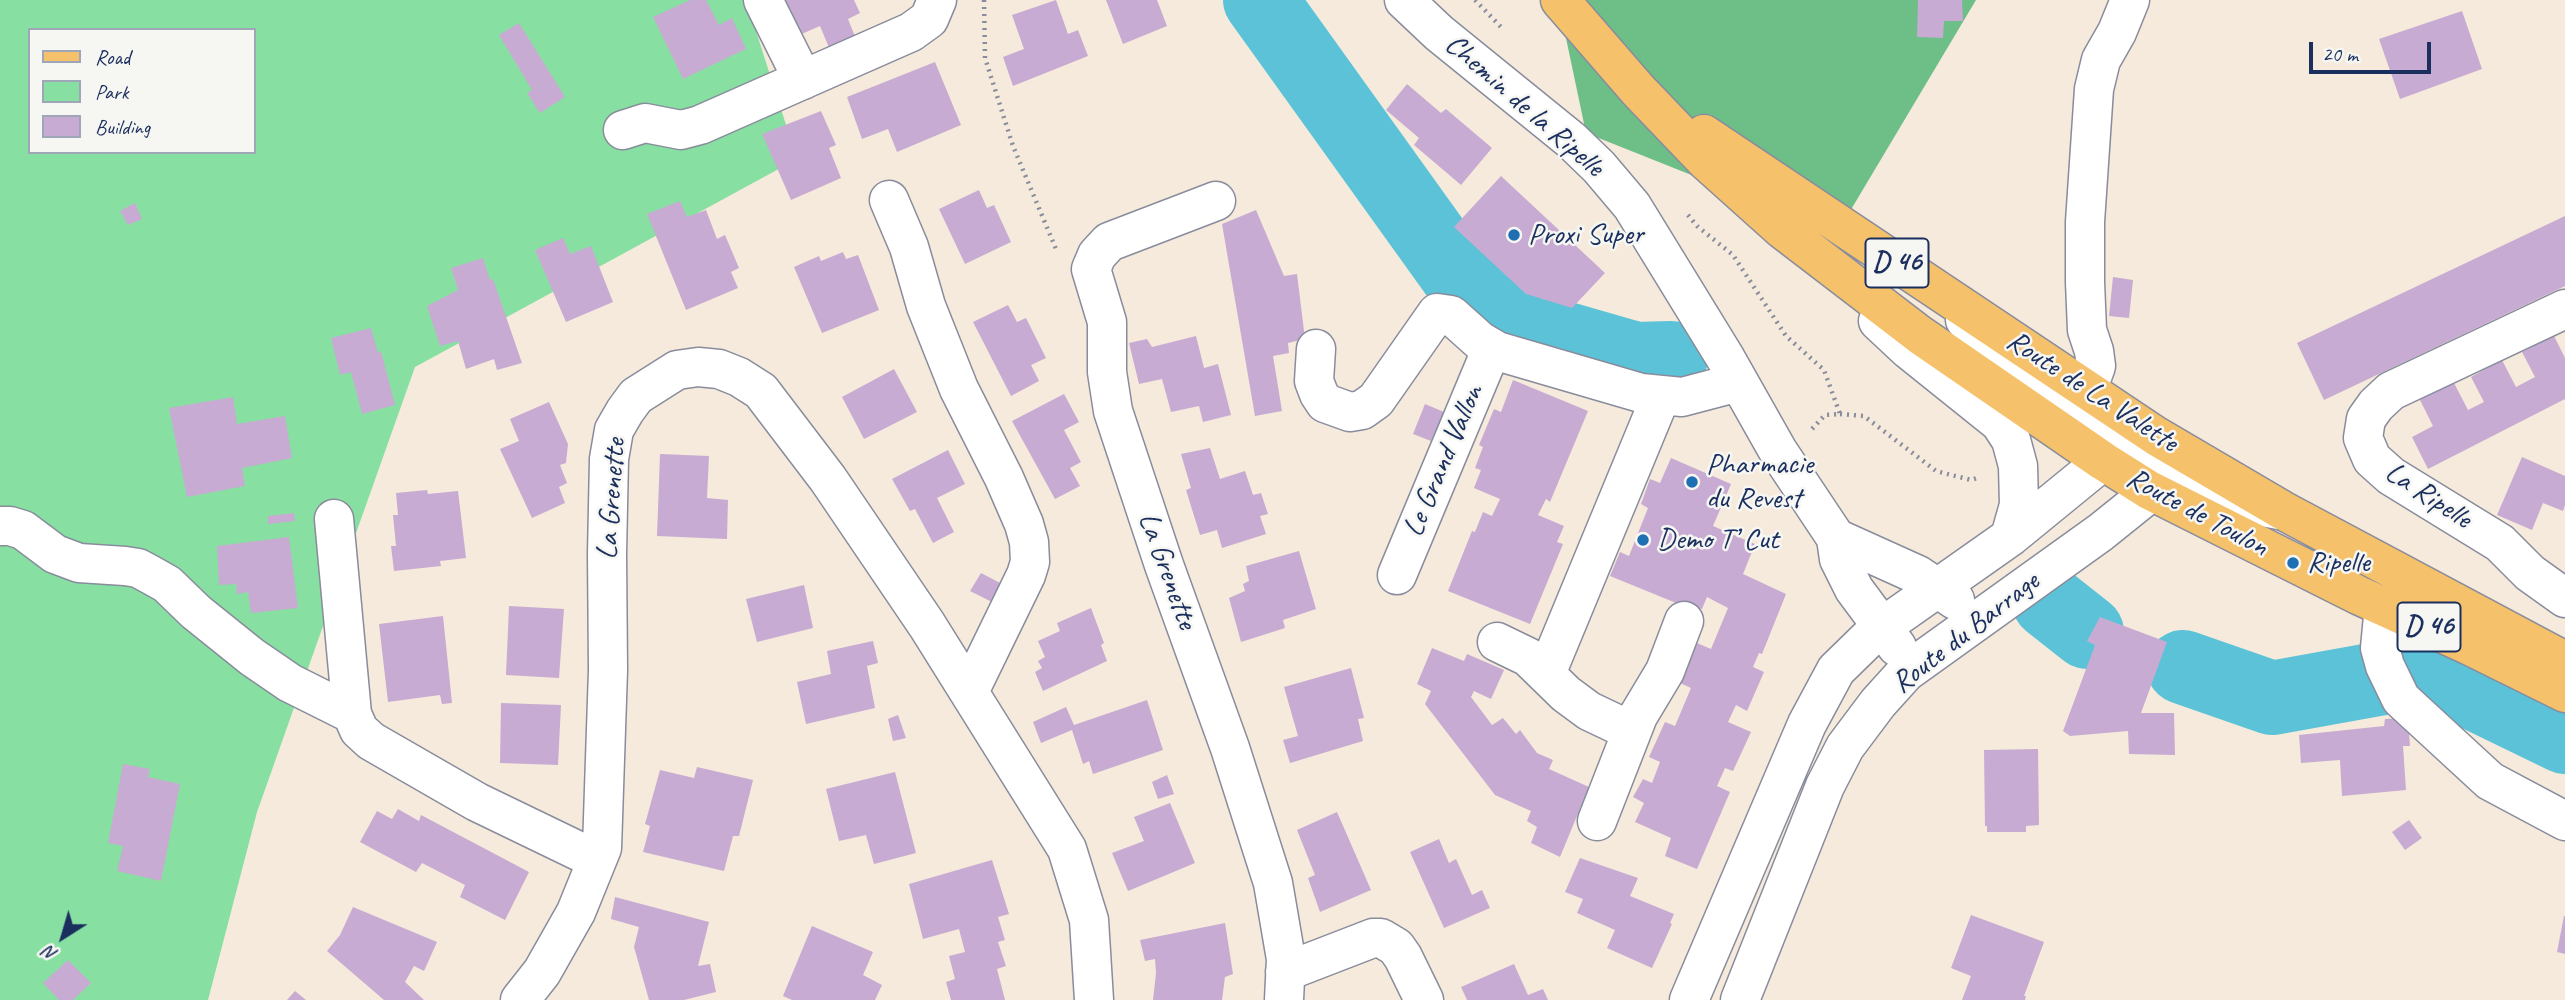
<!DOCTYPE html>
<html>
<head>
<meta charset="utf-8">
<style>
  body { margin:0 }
  #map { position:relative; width:2565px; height:1000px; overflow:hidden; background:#f5eadb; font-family:Caveat,sans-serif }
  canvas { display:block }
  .legend { position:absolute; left:28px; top:28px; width:228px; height:126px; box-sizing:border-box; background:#f6f6f2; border:2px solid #9ea6b7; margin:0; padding:9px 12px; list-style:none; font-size:21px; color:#1b2f5e }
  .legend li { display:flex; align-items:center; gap:14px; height:35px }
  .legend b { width:35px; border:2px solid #9ea6b7 }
  .north { position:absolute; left:28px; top:902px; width:70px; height:70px; -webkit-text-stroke:5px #f6f6f2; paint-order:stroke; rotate:217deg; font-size:19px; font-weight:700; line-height:28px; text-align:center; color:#1b2f5e }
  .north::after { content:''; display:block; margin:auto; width:24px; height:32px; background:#1b2f5e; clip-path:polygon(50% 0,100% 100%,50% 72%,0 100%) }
  .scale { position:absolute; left:2309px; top:42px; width:122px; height:32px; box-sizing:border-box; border:4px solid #1b2f5e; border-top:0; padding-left:9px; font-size:21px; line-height:24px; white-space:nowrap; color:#1b2f5e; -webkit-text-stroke:5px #f6f6f2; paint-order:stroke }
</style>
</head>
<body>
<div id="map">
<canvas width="2565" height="1000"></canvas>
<ul class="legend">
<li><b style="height:9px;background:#f5c16b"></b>Road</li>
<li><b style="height:19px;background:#88dfa2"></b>Park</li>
<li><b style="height:19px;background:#c8abd2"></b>Building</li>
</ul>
<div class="north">N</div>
<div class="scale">20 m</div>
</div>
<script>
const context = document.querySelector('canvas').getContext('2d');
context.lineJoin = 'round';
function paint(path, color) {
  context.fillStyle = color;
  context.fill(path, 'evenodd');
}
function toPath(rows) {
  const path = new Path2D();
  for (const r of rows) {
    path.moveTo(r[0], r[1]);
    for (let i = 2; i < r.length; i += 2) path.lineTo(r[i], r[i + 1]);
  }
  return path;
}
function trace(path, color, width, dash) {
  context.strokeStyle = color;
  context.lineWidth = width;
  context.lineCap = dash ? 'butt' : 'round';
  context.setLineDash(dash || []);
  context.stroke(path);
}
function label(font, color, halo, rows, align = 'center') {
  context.font = font + ' Caveat,sans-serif';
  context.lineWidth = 5;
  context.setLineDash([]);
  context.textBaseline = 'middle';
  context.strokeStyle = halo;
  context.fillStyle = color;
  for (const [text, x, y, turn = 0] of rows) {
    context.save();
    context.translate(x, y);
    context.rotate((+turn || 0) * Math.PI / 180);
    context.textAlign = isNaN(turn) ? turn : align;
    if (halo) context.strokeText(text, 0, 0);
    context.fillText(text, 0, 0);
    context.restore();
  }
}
paint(toPath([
  [0,0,746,0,797,159,415,367,257,812,208,1000,0,1000],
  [30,30,254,30,254,152,30,152]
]), '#88dfa2');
paint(toPath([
  [1558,0,1976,0,1837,233,1586,133]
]), '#6ebe88');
trace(toPath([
  [1260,0,1466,287,1490,310,1518,325,1636,359,1671,358],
  [2049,602,2087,632],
  [2183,667,2272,698,2427,670,2565,737]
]), '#5bc2d8', 74);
paint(toPath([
  [690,0,706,0,719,25,732,18,746,49,683,79,653,17],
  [780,0,854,0,860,13,848,19,856,39,830,50,820,26,797,36],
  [1056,0,1068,34,1078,30,1088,56,1013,86,1003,57,1024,49,1012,15],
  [1106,0,1157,0,1167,26,1123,44],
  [1918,0,1962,0,1963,21,1944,21,1943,38,1917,37],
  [2462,11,2482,69,2400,99,2379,39],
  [519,23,565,97,540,113,527,93,532,90,499,35],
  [935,62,961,125,897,152,888,129,862,139,847,97],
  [1407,84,1441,113,1446,109,1492,148,1461,185,1414,145,1419,138,1386,110],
  [821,111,836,145,829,148,841,178,791,200,762,134],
  [1501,176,1605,273,1572,308,1526,294,1454,227],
  [979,190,987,208,994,205,1011,242,965,264,939,209],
  [680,201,687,217,706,210,717,239,725,235,739,268,731,272,738,288,686,310,647,214],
  [135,203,142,219,128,225,120,211],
  [1256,210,1284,276,1297,274,1305,339,1288,343,1289,353,1273,356,1282,411,1255,416,1222,224],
  [2565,216,2565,286,2324,400,2297,343],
  [563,238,570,254,591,246,613,302,566,322,535,250],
  [843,252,846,259,858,255,879,310,822,333,794,267,819,256,821,261],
  [483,258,490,280,493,279,522,363,497,370,494,359,466,369,458,341,440,346,427,306,458,290,451,268],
  [2113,277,2133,280,2129,318,2109,316],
  [1008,305,1017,322,1026,318,1046,358,1031,365,1039,381,1011,396,973,322],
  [371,328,378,353,381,351,395,405,362,414,351,372,340,375,331,338],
  [1196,336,1204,368,1218,364,1231,415,1203,422,1199,406,1171,412,1162,379,1139,384,1129,343,1147,339,1152,347],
  [2554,336,2565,358,2565,399,2428,469,2412,437,2433,426,2419,398,2453,381,2468,410,2484,402,2471,377,2502,360,2516,387,2535,377,2522,352],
  [894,369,917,412,864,439,842,397],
  [1513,380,1588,411,1550,502,1546,499,1538,515,1564,526,1557,542,1563,544,1530,624,1448,591,1472,531,1475,532,1483,512,1492,516,1500,499,1474,488,1481,470,1475,468,1483,447,1479,445,1494,409,1501,412],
  [1064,394,1079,422,1064,430,1081,462,1070,468,1080,486,1055,499,1012,421],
  [233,397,237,424,285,416,292,458,242,468,245,486,187,497,169,408],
  [549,402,568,444,566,463,560,465,567,483,559,487,565,503,532,518,500,449,519,441,510,419],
  [1425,404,1444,412,1431,441,1413,434],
  [1210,448,1220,479,1245,471,1253,495,1261,493,1268,514,1260,516,1266,534,1222,548,1217,530,1200,535,1186,490,1191,488,1181,454],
  [948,450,965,484,937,498,954,532,933,543,915,509,910,511,892,479],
  [660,454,709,456,707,498,728,500,727,539,657,536],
  [2522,457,2565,476,2565,505,2563,511,2543,503,2532,530,2497,515],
  [1671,458,1731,484,1713,526,1755,544,1743,574,1786,594,1762,654,1759,653,1753,667,1764,672,1747,711,1736,705,1728,722,1751,732,1733,771,1725,768,1717,786,1730,792,1697,869,1665,856,1671,838,1635,822,1644,803,1633,797,1643,779,1652,783,1660,762,1649,757,1665,722,1675,726,1691,688,1680,683,1697,643,1711,649,1728,608,1707,597,1702,609,1682,601,1681,605,1610,576,1620,552,1629,556,1648,508,1641,504,1650,479,1660,483],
  [427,490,428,494,458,491,466,558,440,561,441,566,394,571,391,546,396,546,393,515,398,515,396,493],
  [294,513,295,521,268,524,268,516],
  [289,537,298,608,251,613,248,592,237,594,236,584,219,585,217,546],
  [1299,551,1316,609,1283,620,1285,628,1241,642,1229,598,1245,591,1243,584,1249,581,1246,566],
  [981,573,1002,584,992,602,970,591],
  [804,585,813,628,757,642,746,599],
  [509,606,564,609,559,678,506,675],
  [1091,608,1104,643,1101,645,1107,661,1043,691,1035,672,1042,668,1038,661,1045,657,1038,641,1060,631,1057,623],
  [443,616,452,703,442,704,440,695,388,702,379,624],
  [2100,617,2167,642,2141,713,2174,713,2175,755,2129,754,2128,731,2070,736,2063,731,2095,645,2087,641],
  [873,641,878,663,867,666,875,708,806,724,797,682,831,674,827,651],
  [1432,648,1464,661,1467,654,1504,670,1491,699,1474,691,1471,697,1492,725,1503,718,1516,734,1520,730,1537,753,1553,760,1549,769,1589,787,1560,857,1531,843,1537,827,1527,821,1531,811,1495,795,1425,704,1431,691,1417,684],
  [1351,668,1364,718,1358,719,1363,741,1290,763,1283,740,1298,736,1284,687],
  [1147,700,1163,750,1093,774,1089,761,1083,764,1072,730,1041,743,1033,722,1066,707,1074,725],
  [501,703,561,705,558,765,500,763],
  [898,715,906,738,893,741,888,719],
  [2408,718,2410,746,2403,746,2406,790,2342,796,2340,760,2301,763,2299,735,2384,726,2385,719],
  [2038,749,2039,825,2026,826,2026,832,1987,832,1987,826,1985,826,1984,750],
  [123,764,150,769,148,777,180,784,161,881,117,871,123,846,108,843],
  [697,767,753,780,739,836,733,836,724,871,643,852,650,826,645,824,660,770,694,778],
  [895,772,916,853,874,864,866,835,839,841,826,789],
  [1167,775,1174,794,1158,799,1152,782],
  [1170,803,1195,863,1128,891,1112,853,1144,841,1134,817],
  [398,809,419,821,421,815,529,872,505,920,460,897,465,885,422,863,416,872,360,842,377,811,392,819],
  [1337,812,1371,890,1320,912,1308,878,1315,875,1297,830],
  [2409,820,2422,838,2405,850,2392,832],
  [1439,839,1449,863,1456,859,1472,895,1482,890,1490,908,1444,928,1410,852],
  [1580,858,1638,878,1630,896,1674,914,1670,923,1672,924,1652,968,1607,948,1615,930,1577,913,1583,899,1565,892],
  [992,860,1009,914,998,917,1005,940,998,942,1006,966,997,969,1005,1000,951,1000,946,982,955,979,949,956,965,952,959,929,923,939,909,884],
  [615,897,709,922,698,966,710,964,716,992,684,1000,649,1000,634,947,639,927,611,919],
  [353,907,437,942,424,971,414,966,405,982,424,1000,384,1000,327,951,340,935],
  [1971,915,2044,942,2024,996,2026,996,2025,1000,1962,1000,1971,976,1951,968],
  [2564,916,2565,916,2565,954,2557,952],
  [1225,923,1233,974,1225,977,1222,1000,1153,1000,1156,973,1155,959,1145,961,1140,940],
  [812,926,873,952,863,975,882,985,875,1000,792,1000,783,996],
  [68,960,91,983,73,1000,59,1000,43,983],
  [1514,964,1528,995,1543,989,1548,1000,1467,1000,1461,987],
  [295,991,306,1000,287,1000]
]), '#c8abd2');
const minor = toPath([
  [763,0,803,80],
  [1404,0,1439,33,1571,140,1599,167,1632,206,1726,359,1778,451,1836,538],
  [623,130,645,123,681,130,700,125,911,32,929,19,937,0],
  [889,200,909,247,926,306,959,389,1004,478,1024,524,1029,542,1030,562,1026,575,969,692],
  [1216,201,1109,242,1097,255,1091,269,1107,322,1107,372,1113,411,1164,565,1230,748,1273,883,1286,959,1284,1000],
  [2565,309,2391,391,2376,405,2366,419,2363,438,2372,459,2391,476,2500,543,2530,573,2565,598],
  [1878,321,1909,350,2000,423,2011,440,2018,466,2019,505,2010,537],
  [1316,349,1314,381,1319,394,1325,403,1350,412,1362,410,1376,400,1437,313,1451,315,1480,341,1497,351,1641,393,1682,397,1739,382],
  [2087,391,2096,366,2094,351,2087,330,2085,282,2085,222,2094,89,2101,60,2117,32,2130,0],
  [334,519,352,714,359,730,371,741,477,802,597,860],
  [0,526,10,526,23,530,55,554,79,563,125,566,138,568,151,575,167,584,196,612,252,657,290,683,352,714],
  [1397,575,1492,348],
  [2384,606,2380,648,2385,666,2401,699,2490,781,2565,821],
  [1497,642,1528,657,1566,694,1589,711,1631,731],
  [1897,647,1854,589,1839,559,1836,538,1918,575,1955,600],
  [1546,674,1661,396],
  [1597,821,1638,716,1665,671,1684,621],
  [1285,972,1373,938,1381,938,1396,947,1403,957,1424,1000],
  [520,1000,542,972,576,912,602,848,608,670,607,554,609,459,614,430,625,411,636,396,677,370,698,367,719,369,739,377,761,391,828,479,927,625,1067,849,1089,920,1094,1000],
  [1689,1000,1807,724,1836,670,1875,632,2010,537,2103,461,2139,461,2226,500,2279,510],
  [1740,1000,1825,786,1845,747,1878,703,1906,672,2101,532,2142,499,2149,490,2150,475,2129,449,2000,354,1965,320]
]);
const major = toPath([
  [1560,0,1638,90,1706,161,1783,230,1920,335,2103,461,2149,490,2358,595,2468,645,2565,693],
  [1704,134,2156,436,2282,510,2565,661]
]);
trace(minor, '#888c9c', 41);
trace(major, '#888c9c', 41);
trace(toPath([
  [984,0,985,58,1013,146,1056,249],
  [1475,0,1501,27],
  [1688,215,1697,226,1733,255,1786,336,1824,370,1840,414,1825,415,1812,429],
  [1840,414,1864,416,1936,471,1971,480,1980,477]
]), '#888c9c', 4.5, [2, 5]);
trace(minor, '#fff', 38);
trace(major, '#f5c16b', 38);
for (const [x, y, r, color] of [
  [1514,235,7,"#1f6fb2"],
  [1692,482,7,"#1f6fb2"],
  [1643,540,7,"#1f6fb2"],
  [2293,563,7,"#1f6fb2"]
]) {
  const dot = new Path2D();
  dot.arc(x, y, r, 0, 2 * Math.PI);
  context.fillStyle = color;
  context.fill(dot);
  trace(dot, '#f6f6f2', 2.5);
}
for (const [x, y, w] of [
  [1897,263,63],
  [2429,627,63]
]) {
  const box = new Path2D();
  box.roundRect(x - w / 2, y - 24.5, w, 49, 5);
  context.fillStyle = '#f6f6f2';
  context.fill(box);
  trace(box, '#1b2f5e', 2);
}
label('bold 28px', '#1b2f5e', null, [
  ["D 46",1897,263],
  ["D 46",2429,627]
]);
label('30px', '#1b2f5e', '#f6f6f2', [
  ["Chemin de la Ripelle",1524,106,41],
  ["Route de La Valette",2092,392,33],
  ["Le Grand Vallon",1444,461,-67],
  ["La Ripelle",2428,496,33],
  ["La Grenette",612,499,-86],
  ["Route de Toulon",2197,513,28],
  ["La Grenette",1167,571,70],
  ["Route du Barrage",1966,633,-38]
]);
label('30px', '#1b2f5e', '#f6f6f2', [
  ["Proxi Super",1528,235],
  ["Pharmacie",1706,465],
  ["du Revest",1706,499],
  ["Demo T’ Cut",1657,540],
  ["Ripelle",2307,563]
], 'left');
</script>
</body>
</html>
